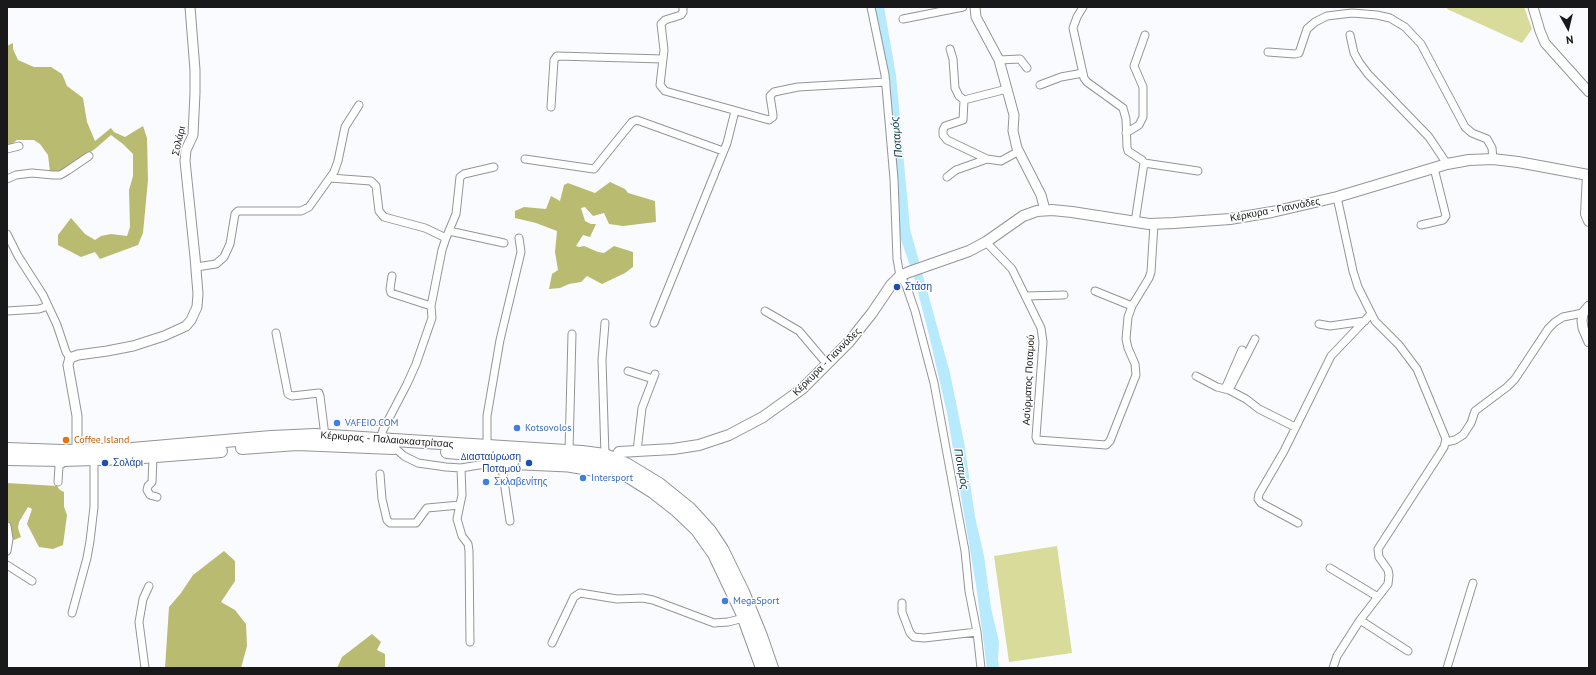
<!DOCTYPE html>
<html>
<head>
<meta charset="utf-8">
<style>
  body { margin:0 }
  #map { position:relative; width:1596px; height:675px; overflow:hidden; background:#fafbff; font-family:"PT Sans",sans-serif }
  canvas { display:block }
  .frame { position:absolute; inset:0; border:8px solid #19191b; pointer-events:none }
  .north { position:absolute; left:1548px; top:8px; width:40px; height:40px; -webkit-text-stroke:3px #fff; paint-order:stroke; rotate:172deg; font-size:11px; font-weight:700; line-height:16px; text-align:center; color:#19191b }
  .north::after { content:''; display:block; margin:auto; width:14px; height:18px; background:#19191b; clip-path:polygon(50% 0,100% 100%,50% 72%,0 100%) }
</style>
</head>
<body>
<div id="map">
<canvas width="1596" height="675"></canvas>
<div class="frame"></div>
<div class="north">N</div>
</div>
<script>
const context = document.querySelector('canvas').getContext('2d');
context.lineJoin = 'round';
function paint(path, color) {
  context.fillStyle = color;
  context.fill(path, 'evenodd');
}
function toPath(rows) {
  const path = new Path2D();
  for (const r of rows) {
    path.moveTo(r[0], r[1]);
    for (let i = 2; i < r.length; i += 2) path.lineTo(r[i], r[i + 1]);
  }
  return path;
}
function trace(path, color, width, dash) {
  context.strokeStyle = color;
  context.lineWidth = width;
  context.lineCap = dash ? 'butt' : 'round';
  context.setLineDash(dash || []);
  context.stroke(path);
}
function label(font, color, halo, rows, align = 'center') {
  context.font = font + ' "PT Sans",sans-serif';
  context.lineWidth = 3;
  context.setLineDash([]);
  context.textBaseline = 'middle';
  context.strokeStyle = halo;
  context.fillStyle = color;
  for (const [text, x, y, turn = 0] of rows) {
    context.save();
    context.translate(x, y);
    context.rotate((+turn || 0) * Math.PI / 180);
    context.textAlign = isNaN(turn) ? turn : align;
    if (halo) context.strokeText(text, 0, 0);
    context.fillText(text, 0, 0);
    context.restore();
  }
}
paint(toPath([
  [1448,7,1524,7,1532,29,1522,43,1447,9],
  [1057,546,1072,653,1009,662,994,556]
]), '#d8db9a');
paint(toPath([
  [13,43,13,49,18,60,34,67,51,67,62,74,67,86,83,98,87,122,95,141,111,128,114,132,125,137,143,126,147,138,148,180,143,233,138,245,100,259,95,252,81,257,58,245,58,235,71,218,85,234,95,240,101,236,111,234,127,236,130,227,129,190,133,176,133,154,123,144,111,135,95,149,71,165,59,172,50,172,48,155,40,144,34,140,17,140,11,145,7,145,7,46],
  [610,182,625,189,628,193,655,201,656,222,623,226,609,224,604,213,593,216,585,207,581,208,585,221,591,224,596,224,590,237,583,235,576,246,579,247,584,246,598,252,604,253,614,246,633,252,633,267,625,273,602,284,587,276,581,282,569,284,560,288,549,289,552,274,558,270,555,252,557,231,536,223,515,218,515,211,524,207,546,209,551,196,560,201,564,185,568,183,595,193],
  [7,483,57,486,60,490,64,492,64,507,67,515,63,545,53,549,39,547,27,524,32,509,28,507,19,522,18,528,21,537,14,540,11,537,7,515],
  [224,551,235,561,235,581,221,602,235,610,246,624,247,646,241,668,165,668,169,607,181,593,193,575],
  [372,634,381,642,377,650,385,654,385,668,337,668,342,657]
]), '#b9bb71');
paint(toPath([
  [875,7,884,7,896,75,910,229,950,373,964,442,975,517,984,556,991,608,999,642,998,659,999,668,987,668,976,585,947,413,929,335,914,277,900,237,888,84]
]), '#b6eafc');
const minor = toPath([
  [683,7,683,12,681,15,665,20,661,24,664,50,660,85,665,91,769,120,773,117,773,115,770,96,774,92,798,87,886,82],
  [871,7,885,75,894,179,897,259,900,276,906,285,915,311,934,383,965,551,969,591,977,632,981,668],
  [1083,7,1077,17,1073,28,1084,78,1087,82,1123,108,1126,119,1127,147,1128,151,1142,160,1144,163,1135,222],
  [903,19,963,7],
  [1350,35,1354,53,1359,62,1368,74,1429,137,1447,164],
  [950,49,953,59,955,88,959,96,964,100],
  [1268,52,1295,54,1299,53,1307,29,1315,22,1327,16,1352,13,1377,15,1390,18,1405,27,1421,44,1465,127,1472,133,1487,139,1492,148,1493,159],
  [999,60,1020,59,1027,68],
  [1040,85,1061,77,1083,73],
  [551,107,554,60,557,56,663,59],
  [1126,133,1139,125,1143,117,1143,87,1134,66,1145,35],
  [7,149,19,146],
  [525,159,594,169,632,122,637,120,723,151],
  [987,159,947,140,943,135,943,130,945,126,963,120,964,100,1007,89],
  [1144,163,1198,171],
  [947,177,956,170,987,159,1001,161,1019,151],
  [330,178,371,181,376,186,379,211,384,217,425,228,446,238,442,250,431,306,391,293,390,289,392,276],
  [7,179,16,175,32,173,53,175,60,175,67,171,89,156],
  [1421,225,1443,220,1446,216,1434,168],
  [449,231,504,243],
  [7,234,18,256,43,295,57,325,66,352,70,358],
  [446,238,456,214,460,177,464,174,494,167],
  [986,242,1012,269,1041,328,1043,342,1036,437,1037,440,1106,445,1110,441,1136,375,1135,364,1128,348,1126,339,1128,317,1132,306,1149,278,1151,272,1154,224],
  [196,267,216,264,224,257,230,244,235,214,238,211,301,211,309,207,334,172,338,161,345,127,359,105],
  [1095,291,1132,306],
  [1026,296,1064,295],
  [7,311,39,309,48,306],
  [765,311,799,331,827,364],
  [605,323,602,360,605,455],
  [654,323,727,143,735,111],
  [1319,324,1330,326,1365,321],
  [276,333,288,394,292,396,319,393,320,396,325,436],
  [628,371,653,379],
  [1196,376,1217,387,1229,390,1246,399,1259,409,1295,427],
  [1225,389,1242,350],
  [1229,390,1255,339],
  [380,439,383,430,407,384,416,364,432,318,431,306],
  [1446,442,1455,440,1463,435,1471,423,1475,411,1507,387,1515,379,1548,329,1555,322,1563,317,1583,313],
  [487,446,487,416,500,340,521,252,519,238],
  [395,448,404,456,418,463,446,467,461,468,485,464,502,465,568,468,604,474,607,474,613,468],
  [569,451,572,334],
  [637,451,642,408,655,374],
  [153,457,152,482,148,486,147,490,150,495,157,497],
  [501,462,510,521],
  [461,468,462,495,457,519,462,536,468,544,469,551,470,642],
  [380,474,382,499,387,520,390,523,416,523,427,508,460,505],
  [58,482,59,466,66,461],
  [1298,523,1261,503,1258,499,1259,494,1284,451,1331,356,1371,314],
  [7,526,9,539,7,551],
  [7,565,32,581],
  [1330,568,1378,597],
  [902,603,902,612,910,633,914,637,924,638,977,632],
  [72,613,87,558,90,541,94,507,94,460],
  [1360,620,1408,651],
  [552,643,574,597,580,593,617,599,643,598,653,600,714,623,728,622,744,618],
  [145,668,139,622,143,599,149,586],
  [1333,668,1337,656,1360,620,1388,584,1389,575,1388,570,1379,557,1378,549,1439,455,1444,447,1446,439,1417,369,1399,345,1375,321,1358,287,1353,271,1337,197],
  [1447,668,1473,583]
]);
const tertiary = toPath([
  [975,7,976,17,999,60,1014,115,1013,131,1017,148,1041,195,1045,210],
  [1533,7,1540,31,1545,43,1589,92],
  [1589,306,1583,313,1582,321,1583,328,1589,342],
  [77,450,77,416,68,365,70,358,78,355,107,351,133,346,164,336,186,326,191,320,197,307,198,294,195,257,185,161,186,150,193,135,195,93,195,70,190,7]
]);
const secondary = toPath([
  [611,466,619,452,673,449,699,445,729,435,763,417,802,389,849,342,872,313,891,285,900,276,909,272,969,251,986,242,1023,216,1037,211,1052,210,1072,212,1149,224,1174,223,1230,219,1272,212,1337,197,1447,164,1469,160,1493,159,1518,162,1588,175,1586,214,1589,221]
]);
const primary = toPath([
  [242,448,297,444,393,448],
  [7,449,62,451,132,449,271,437,315,435,582,452,605,455,626,464,659,484,690,509,710,531,722,549,743,592,761,636,772,668],
  [447,452,596,464,618,470,653,492,676,510,697,530,714,554,742,613,762,668],
  [7,459,62,460,130,458,221,451]
]);
trace(minor, '#939598', 9);
trace(tertiary, '#939598', 11);
trace(secondary, '#939598', 12);
trace(primary, '#939598', 14);
trace(minor, '#fff', 7);
trace(tertiary, '#fff', 9);
trace(secondary, '#fff', 10);
trace(primary, '#fff', 12);
for (const [x, y, r, color] of [
  [897,287,4,"#1a4fb4"],
  [337,423,4,"#3f7fe0"],
  [517,428,4,"#3f7fe0"],
  [66,440,4,"#e8710a"],
  [105,463,4,"#1a4fb4"],
  [529,463,4,"#1a4fb4"],
  [583,478,4,"#3f7fe0"],
  [486,482,4,"#3f7fe0"],
  [725,601,4,"#3f7fe0"]
]) {
  const dot = new Path2D();
  dot.arc(x, y, r, 0, 2 * Math.PI);
  context.fillStyle = color;
  context.fill(dot);
  trace(dot, '#fff', 1.5);
}
label('10px', '#19191b', '#fff', [
  ["Σολάρι",179,141,-77],
  ["Κέρκυρα - Γιαννάδες",1275,210,-11],
  ["Κέρκυρα - Γιαννάδες",827,362,-45],
  ["Ασύρματος Ποταμού",1029,380,-87],
  ["Κέρκυρας - Παλαιοκαστρίτσας",387,440,4]
]);
label('10px', '#164399', '#fff', [
  ["Στάση",905,287],
  ["Διασταύρωση",521,457,"right"],
  ["Ποταμού",521,469,"right"],
  ["Σολάρι",113,463]
], 'left');
label('10px', '#366cbe', '#fff', [
  ["VAFEIO.COM",345,423],
  ["Kotsovolos",525,428],
  ["Intersport",591,478],
  ["Σκλαβενίτης",494,482],
  ["MegaSport",733,601]
], 'left');
label('10px', '#c56008', '#fff', [
  ["Coffee Island",74,440]
], 'left');
label('italic 11px', '#093642', '#fff', [
  ["Ποταμός",897,137,-96],
  ["Ποταμός",961,469,80]
]);
</script>
</body>
</html>
